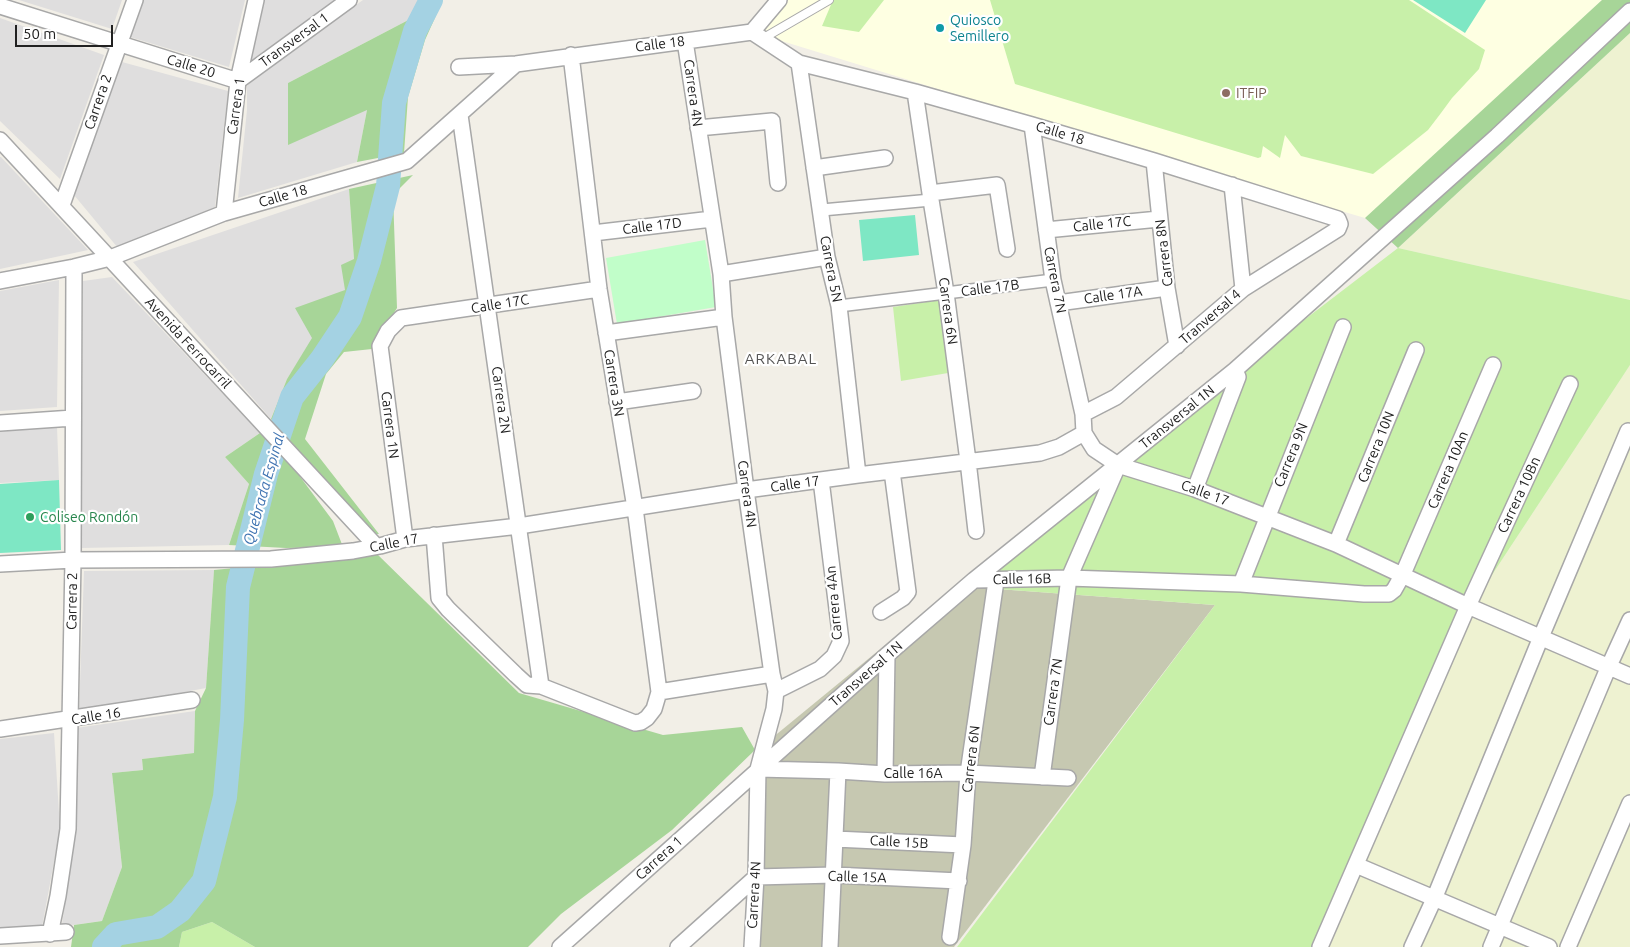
<!DOCTYPE html>
<html>
<head>
<meta charset="utf-8">
<style>
  body { margin:0 }
  #map { position:relative; width:1630px; height:947px; overflow:hidden; background:#f2efe7; font-family:Ubuntu,sans-serif }
  canvas { display:block }
  .scale { position:absolute; left:15px; top:25px; width:98px; height:22px; box-sizing:border-box; border:2px solid #212121; border-top:0; padding-left:6px; font-size:15px; line-height:18px; white-space:nowrap; color:#212121; -webkit-text-stroke:4px #fff; paint-order:stroke }
</style>
</head>
<body>
<div id="map">
<canvas width="1630" height="947"></canvas>
<div class="scale">50 m</div>
</div>
<script>
const context = document.querySelector('canvas').getContext('2d');
context.lineJoin = 'round';
function paint(path, color) {
  context.fillStyle = color;
  context.fill(path, 'evenodd');
}
function toPath(rows) {
  const path = new Path2D();
  for (const r of rows) {
    path.moveTo(r[0], r[1]);
    for (let i = 2; i < r.length; i += 2) path.lineTo(r[i], r[i + 1]);
  }
  return path;
}
function trace(path, color, width, dash) {
  context.strokeStyle = color;
  context.lineWidth = width;
  context.lineCap = dash ? 'butt' : 'round';
  context.setLineDash(dash || []);
  context.stroke(path);
}
function label(font, color, halo, rows, align = 'center') {
  context.font = font + ' Ubuntu,sans-serif';
  context.lineWidth = 4.5;
  context.setLineDash([]);
  context.textBaseline = 'middle';
  context.strokeStyle = halo;
  context.fillStyle = color;
  for (const [text, x, y, turn = 0] of rows) {
    context.save();
    context.translate(x, y);
    context.rotate((+turn || 0) * Math.PI / 180);
    context.textAlign = isNaN(turn) ? turn : align;
    if (halo) context.strokeText(text, 0, 0);
    context.fillText(text, 0, 0);
    context.restore();
  }
}
paint(toPath([
  [19,0,122,0,112,29],
  [143,0,245,0,229,67,130,37],
  [262,0,339,0,247,67],
  [363,0,424,0,416,16,288,83,367,110,357,162,238,198,247,110,247,86,259,74],
  [0,18,104,55,60,179,0,121],
  [122,62,228,91,215,207,118,248,74,195],
  [0,157,1,157,88,250,0,269],
  [349,189,354,259,345,290,287,379,271,419,133,262],
  [112,277,260,433,225,457,249,484,229,545,81,548,83,281],
  [59,280,57,407,0,411,0,291],
  [57,427,59,480,0,483,0,431],
  [214,570,206,688,79,712,84,571],
  [195,711,194,753,142,759,143,770,112,773,122,867,102,921,74,925,62,924,72,857,76,728],
  [54,733,60,829,42,927,0,929,0,739]
]), '#dfdede');
paint(toPath([
  [787,0,1602,0,1365,218,1195,168,759,34]
]), '#feffe2');
paint(toPath([
  [957,586,1215,605,954,947,755,947,763,775,772,738]
]), '#c6c8b1');
paint(toPath([
  [1630,33,1630,300,1398,248],
  [1630,365,1630,947,1323,947,1463,619]
]), '#eef2d1');
paint(toPath([
  [833,0,884,0,859,32,822,26],
  [990,0,1409,0,1485,50,1479,69,1452,98,1441,113,1428,130,1373,174,1301,156,1285,135,1280,158,1263,146,1261,157,1258,158,1015,84],
  [1398,248,1630,300,1630,365,1463,619,1323,947,957,947,1215,605,957,586],
  [940,300,948,373,901,381,893,307],
  [212,922,255,947,179,947,182,932]
]), '#c8f0a9');
paint(toPath([
  [425,0,443,0,425,40,408,97,404,153,357,162,367,110,288,145,288,83,416,16],
  [1602,0,1630,0,1630,33,1398,248,1365,218],
  [413,175,393,195,397,308,372,349,344,352,326,374,305,439,379,534,371,534,271,419,287,379,312,338,295,308,345,290,341,265,354,259,349,189],
  [260,433,281,451,333,521,343,547,286,548,229,545,249,484,225,457],
  [377,554,519,693,663,735,742,727,755,750,672,830,561,914,528,947,255,947,212,922,182,932,179,947,71,947,74,925,102,921,122,867,112,773,143,770,142,759,194,753,195,711,206,688,214,570]
]), '#a7d598');
paint(toPath([
  [705,240,716,307,617,324,606,258]
]), '#c1fec9');
paint(toPath([
  [1413,0,1486,0,1465,33],
  [915,215,919,255,863,261,859,220],
  [59,480,61,550,0,553,0,484]
]), '#7ee7c4');
trace(toPath([
  [104,947,116,934,157,927,180,911,204,881,225,797,232,720,238,587,266,474,292,397,322,359,350,317,369,261,388,186,394,103,415,31,431,0]
]), '#a4d2e3', 24);
const service = toPath([
  [762,39,829,0]
]);
const pedestrian = toPath([
  [822,210,931,200],
  [839,306,1053,280]
]);
const minor = toPath([
  [0,6,238,81,349,0],
  [752,32,779,0],
  [685,41,721,274,724,317,746,490,772,674,776,691,774,709,758,769,756,877,752,947],
  [799,63,827,257,839,306,858,475],
  [459,67,516,64,752,32,799,63,915,92,1032,125,1154,161,1338,219,1340,224,1338,229,1243,289,1116,397,1083,414],
  [915,92,931,200,946,293,968,461,976,531],
  [460,115,541,686],
  [1032,125,1053,280,1083,414,1084,433,1094,449,1118,465,1195,489,1336,544,1468,606,1630,676],
  [698,128,772,121,778,183],
  [0,140,376,546],
  [1154,161,1167,288,1177,346],
  [814,168,885,158],
  [1232,185,1243,289],
  [930,193,997,185,1007,249],
  [62,205,135,0],
  [224,213,238,81,256,0],
  [1046,230,1159,219],
  [593,233,712,219],
  [721,274,827,257],
  [0,281,74,267,110,258,224,213,407,161,516,64],
  [1058,303,1167,288],
  [606,333,724,317],
  [617,402,693,391],
  [0,423,73,418],
  [1195,489,1238,377,1235,370],
  [434,535,439,598,448,609,516,675,527,685,541,686,635,723,641,722,647,718,654,709,659,692,635,508,599,289,571,55],
  [405,539,380,346,388,331,401,318,599,289],
  [1336,544,1416,350],
  [0,564,73,560,271,559,353,551,380,546,405,539,519,526,746,490,858,475,1040,453,1059,447,1084,433],
  [974,580,1069,578,1241,584,1364,594,1389,594,1394,590,1403,574,1493,365],
  [1241,584,1343,327],
  [881,612,903,598,908,592,892,471],
  [776,691,820,669,834,656,841,641,821,480],
  [659,692,772,674],
  [0,729,192,700],
  [758,769,838,771,885,774,968,773,1068,778],
  [885,774,887,655],
  [1042,777,1069,578,1117,468],
  [835,839,963,845],
  [1356,865,1549,947],
  [50,934,58,896,68,829,73,560,74,267],
  [0,936,66,932],
  [950,937,963,845,968,773,996,581],
  [560,947,887,655,974,580,1235,370,1497,136,1630,11],
  [678,947,756,877,834,875,959,881],
  [830,947,838,771],
  [1320,947,1468,606,1570,384],
  [1412,947,1434,899,1541,637,1628,431],
  [1491,947,1609,666,1630,620],
  [1568,947,1630,803]
]);
trace(service, '#a8a8a8', 10);
trace(pedestrian, '#a8a8a8', 14);
trace(minor, '#a8a8a8', 18);
trace(service, '#fff', 8);
trace(pedestrian, '#fff', 11);
trace(minor, '#fff', 15);
for (const [x, y, r, color] of [
  [940,28,5,"#0f9aa8"],
  [1226,93,5,"#8d6e63"],
  [30,517,5,"#2e9e5b"]
]) {
  const dot = new Path2D();
  dot.arc(x, y, r, 0, 2 * Math.PI);
  context.fillStyle = color;
  context.fill(dot);
  trace(dot, '#fff', 2);
}
label('14px', '#0d838f', '#fff', [
  ["Quiosco",950,20],
  ["Semillero",950,36]
], 'left');
label('14px', '#212121', '#fff', [
  ["Transversal 1",294,40,-36],
  ["Calle 18",660,44,-7],
  ["Calle 20",191,66,17],
  ["Carrera 4N",693,93,82],
  ["Carrera 2",98,102,-71],
  ["Carrera 1",236,106,-82],
  ["Calle 18",1060,133,17],
  ["Calle 18",283,196,-16],
  ["Calle 17C",1102,224,-6],
  ["Calle 17D",652,226,-7],
  ["Carrera 8N",1164,253,-97],
  ["Carrera 5N",831,269,79],
  ["Carrera 7N",1055,280,79],
  ["Calle 17B",990,288,-7],
  ["Calle 17A",1113,295,-8],
  ["Calle 17C",500,304,-9],
  ["Carrera 6N",948,311,82],
  ["Tranversal 4",1210,317,-41],
  ["Avenida Ferrocarril",188,343,47],
  ["Carrera 3N",614,383,81],
  ["Carrera 2N",501,400,82],
  ["Transversal 1N",1177,417,-39],
  ["Carrera 1N",390,425,83],
  ["Carrera 10N",1376,447,-68],
  ["Carrera 9N",1291,455,-68],
  ["Carrera 10An",1448,470,-67],
  ["Calle 17",795,484,-8],
  ["Calle 17",1205,493,20],
  ["Carrera 4N",747,494,82],
  ["Carrera 10Bn",1519,495,-65],
  ["Calle 17",394,543,-11],
  ["Calle 16B",1022,579,-1],
  ["Carrera 2",72,601,-89],
  ["Carrera 4An",834,603,-95],
  ["Transversal 1N",866,674,-41],
  ["Carrera 7N",1053,692,-82],
  ["Calle 16",96,716,-9],
  ["Carrera 6N",971,759,-83],
  ["Calle 16A",913,773],
  ["Calle 15B",899,842,3],
  ["Carrera 1",659,858,-42],
  ["Calle 15A",857,877,2],
  ["Carrera 4N",754,895,-87]
]);
label('14px', '#785e54', '#fff', [
  ["ITFIP",1236,93]
], 'left');
label('14px', '#27864d', '#fff', [
  ["Coliseo Rondón",40,517]
], 'left');
context.letterSpacing = '1px';
label('15px', '#545454', '#fff', [
  ["ARKABAL",781,359]
]);
context.letterSpacing = '0px';
label('italic 15px', '#4074b2', '#fff', [
  ["Quebrada Espinal",264,489,-74]
]);
</script>
</body>
</html>
